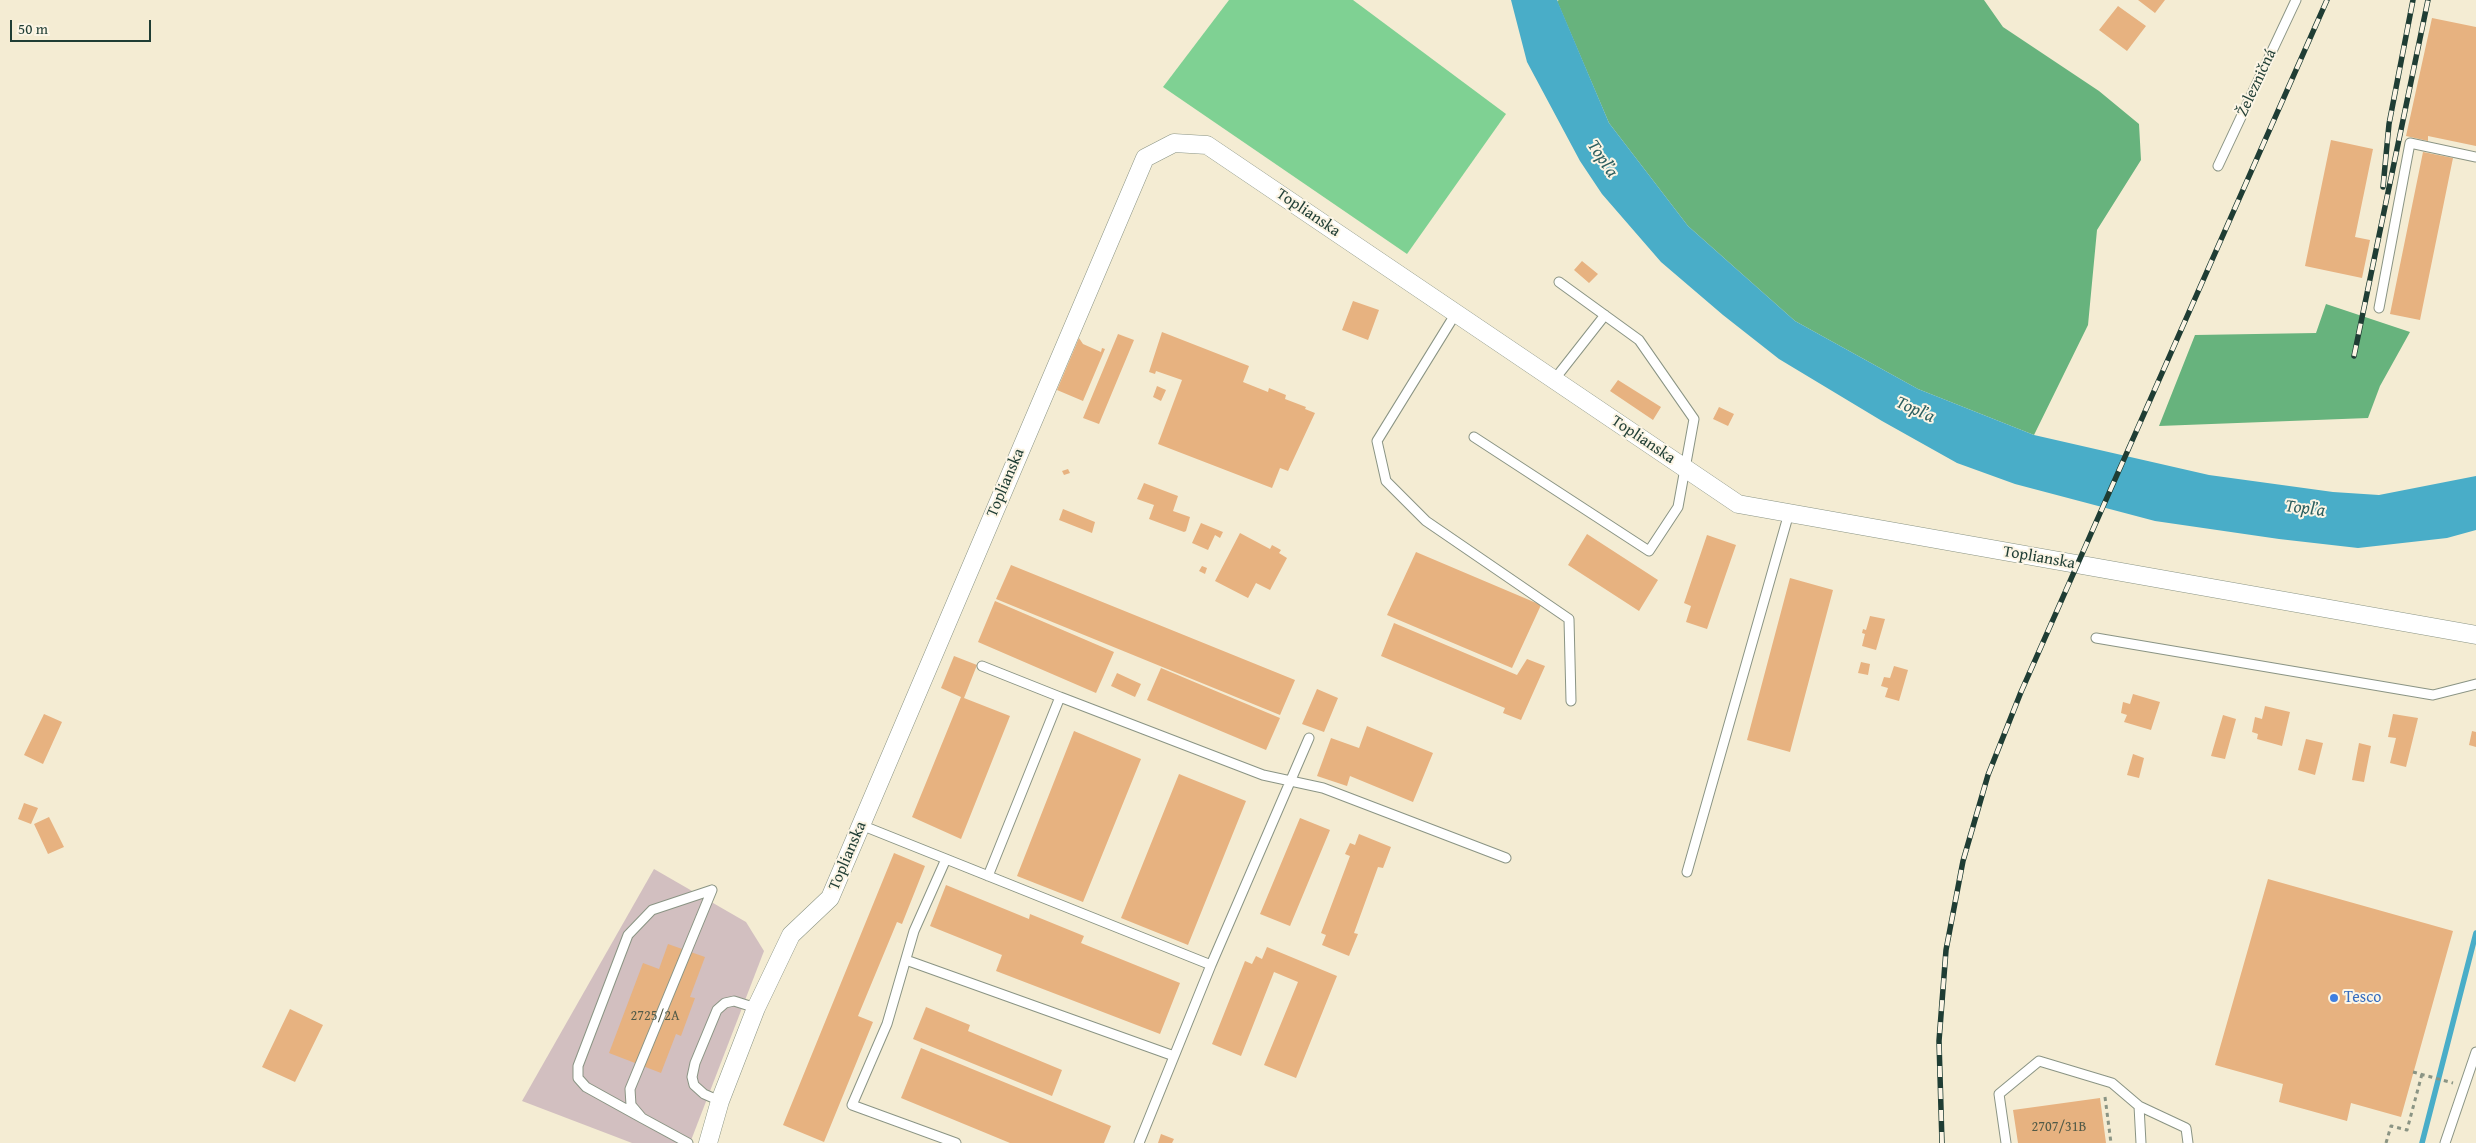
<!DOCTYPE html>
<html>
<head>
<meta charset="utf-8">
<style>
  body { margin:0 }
  #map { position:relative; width:2476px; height:1143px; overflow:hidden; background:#f4ecd3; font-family:"Gentium Book Plus",serif }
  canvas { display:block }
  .scale { position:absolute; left:10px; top:20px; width:141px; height:22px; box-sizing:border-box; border:2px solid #1f3d34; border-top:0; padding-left:6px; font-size:15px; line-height:18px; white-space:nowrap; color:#1f3d34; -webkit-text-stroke:4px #fcf5e5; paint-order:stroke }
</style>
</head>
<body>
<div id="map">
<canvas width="2476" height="1143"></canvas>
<div class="scale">50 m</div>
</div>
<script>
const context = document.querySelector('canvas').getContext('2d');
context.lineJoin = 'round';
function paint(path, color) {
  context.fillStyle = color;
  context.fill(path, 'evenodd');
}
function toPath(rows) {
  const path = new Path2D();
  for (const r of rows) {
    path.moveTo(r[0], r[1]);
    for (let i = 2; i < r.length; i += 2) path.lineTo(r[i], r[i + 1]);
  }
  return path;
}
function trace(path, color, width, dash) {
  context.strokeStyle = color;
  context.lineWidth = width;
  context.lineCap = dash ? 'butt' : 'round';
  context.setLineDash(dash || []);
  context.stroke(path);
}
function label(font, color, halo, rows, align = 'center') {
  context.font = font + ' "Gentium Book Plus",serif';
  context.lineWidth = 4;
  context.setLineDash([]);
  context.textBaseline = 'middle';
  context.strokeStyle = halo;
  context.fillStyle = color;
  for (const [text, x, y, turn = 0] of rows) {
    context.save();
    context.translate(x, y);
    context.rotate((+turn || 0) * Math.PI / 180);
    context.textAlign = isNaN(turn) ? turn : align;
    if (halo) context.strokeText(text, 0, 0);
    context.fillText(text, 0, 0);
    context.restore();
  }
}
paint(toPath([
  [654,869,746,922,764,951,690,1143,632,1143,522,1101]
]), '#d2bfc0');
paint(toPath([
  [1229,0,1353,0,1506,114,1407,254,1163,87]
]), '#7fd193');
paint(toPath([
  [1559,0,1984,0,2003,27,2099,91,2139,124,2141,160,2097,230,2088,325,2034,435,1918,389,1795,321,1688,226,1609,123,1557,1],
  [2326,304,2410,332,2380,386,2368,418,2159,426,2195,335,2316,333]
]), '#67b37d');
paint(toPath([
  [1511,0,1557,0,1609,123,1688,226,1795,321,1918,389,2034,435,2209,475,2333,492,2379,495,2476,476,2476,530,2447,538,2358,548,2279,539,2155,521,2015,484,1957,463,1882,421,1779,359,1723,315,1661,262,1602,194,1580,161,1527,62]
]), '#49adc8');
trace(toPath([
  [2422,1143,2476,933]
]), '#49adc8', 5.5);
paint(toPath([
  [2138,0,2165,0,2155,13],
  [2118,6,2146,26,2127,51,2099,30],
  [2432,18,2476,27,2476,146,2428,136,2428,141,2406,136],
  [2331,140,2373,149,2355,237,2370,240,2362,278,2305,266],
  [2423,152,2453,158,2420,320,2390,314],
  [1582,261,1598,274,1589,283,1574,270],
  [1353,301,1379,310,1368,340,1342,330],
  [1162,332,1249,366,1243,382,1268,392,1269,388,1286,395,1285,399,1306,407,1305,409,1315,413,1288,471,1280,468,1272,488,1158,444,1182,380,1156,371,1155,374,1149,372],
  [1118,334,1134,340,1099,424,1083,418],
  [1079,338,1083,344,1101,352,1102,348,1105,349,1083,401,1057,390],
  [1618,380,1661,407,1653,420,1610,391],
  [1157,386,1166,390,1161,401,1153,397],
  [1719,407,1734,414,1728,426,1713,419],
  [1068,469,1070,473,1064,475,1062,471],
  [1144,483,1178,496,1173,511,1190,517,1186,531,1184,532,1149,519,1154,505,1137,499],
  [1063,509,1095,522,1092,533,1059,520],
  [1201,523,1223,532,1220,538,1215,535,1208,550,1192,543],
  [1240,533,1270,549,1272,545,1281,550,1279,553,1287,558,1270,590,1256,583,1248,598,1215,581],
  [1587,534,1658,580,1639,611,1568,565],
  [1707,535,1736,545,1707,629,1686,622,1691,606,1684,603],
  [1416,552,1541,605,1512,668,1387,615],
  [1011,565,1295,680,1280,715,996,599],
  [1202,566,1207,568,1205,574,1199,571],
  [1790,578,1833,590,1790,752,1747,740],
  [995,601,1114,652,1096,693,978,642],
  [1870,616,1885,619,1876,650,1862,646,1865,634,1862,633,1863,629,1866,630],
  [1394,623,1517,675,1527,659,1545,666,1521,720,1503,713,1505,708,1381,656],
  [954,656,977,665,964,698,1010,716,961,839,912,817,961,697,941,688],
  [1861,662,1870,664,1868,675,1858,673],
  [1894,666,1908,670,1899,701,1885,697,1888,688,1881,686,1884,677,1890,678],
  [1161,668,1280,718,1266,750,1147,700],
  [1117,673,1141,684,1135,697,1111,686],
  [1317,689,1338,698,1324,732,1302,724],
  [2133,694,2160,702,2151,730,2124,722,2127,715,2121,713,2123,702,2130,704],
  [2265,706,2290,712,2282,746,2257,739,2258,734,2252,732,2255,717,2262,719],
  [44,714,62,722,43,764,24,755],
  [2393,714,2418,718,2406,767,2390,763,2396,738,2388,737],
  [2223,715,2236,719,2225,759,2211,756],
  [1367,726,1433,753,1413,802,1350,776,1347,786,1317,776,1331,738,1359,748],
  [1074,731,1141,759,1083,902,1017,876],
  [2472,731,2476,732,2476,747,2469,745],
  [2306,739,2323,743,2315,775,2298,770],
  [2359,743,2371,746,2364,782,2352,780],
  [2133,754,2144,758,2139,778,2127,775],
  [1179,774,1246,801,1188,945,1121,918],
  [24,803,38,808,31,824,18,819],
  [49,817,64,847,48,854,34,824],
  [1300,818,1330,830,1290,926,1260,914],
  [1359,834,1391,847,1383,868,1378,867,1354,933,1358,934,1349,956,1322,945,1326,935,1321,933,1350,856,1345,854,1350,843,1355,845],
  [894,853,925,866,902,924,897,922,858,1016,873,1022,824,1142,783,1125],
  [2268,879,2453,931,2401,1117,2351,1103,2347,1121,2279,1102,2283,1084,2215,1065],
  [946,885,1029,919,1030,914,1084,936,1081,943,1180,983,1160,1034,996,971,1002,955,930,926],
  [668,944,705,957,690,997,695,998,681,1036,676,1034,661,1073,609,1053,643,963,659,969],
  [1267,947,1337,976,1296,1078,1264,1065,1298,982,1274,972,1241,1056,1212,1044,1245,961,1252,964,1256,956,1262,959],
  [926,1007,970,1025,968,1031,1062,1070,1052,1096,913,1039],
  [290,1009,323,1025,295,1082,262,1067],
  [921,1048,1111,1126,1104,1143,1010,1143,901,1098],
  [2100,1098,2106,1143,2018,1143,2013,1110],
  [1161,1134,1174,1139,1172,1143,1158,1143]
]), '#e7b280');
const service = toPath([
  [2218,166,2296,0],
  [2379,308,2410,143,2476,157],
  [1456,313,1377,441,1386,481,1426,521,1569,619,1571,701],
  [1554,380,1605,315],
  [1474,437,1649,551,1678,507,1694,419,1639,340,1559,282],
  [2096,638,2433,695,2476,684],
  [982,666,1060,697],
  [861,825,1211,965,1139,1143],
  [946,859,914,931,887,1024,852,1105,956,1143],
  [1687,872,1789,513],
  [988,876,1060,697,1263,775,1323,788,1506,858],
  [906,960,1174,1056],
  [1211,965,1309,738],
  [720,1101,704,1094,694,1085,692,1077,695,1063,717,1010,725,1003,734,1001,756,1008],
  [642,1118,586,1087,578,1078,578,1066,628,935,652,910,712,890],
  [688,1143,642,1118,631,1105,630,1089,712,890],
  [2006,1143,1999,1094,2039,1061,2112,1083,2139,1106],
  [2141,1143,2139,1106,2186,1128,2188,1143],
  [2445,1143,2476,1052]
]);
const minor = toPath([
  [708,1143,720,1101,756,1008,791,935,830,898,1145,158,1174,143,1207,145,1738,504,2476,635]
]);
trace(service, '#8a9484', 11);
trace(minor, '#8a9484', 19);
trace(toPath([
  [2413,1072,2453,1083],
  [2105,1097,2111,1143],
  [2386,1143,2391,1126,2407,1130,2422,1074]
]), '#8a9484', 3, [4, 4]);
trace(service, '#fff', 9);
trace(minor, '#fff', 18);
const rail = toPath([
  [2383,187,2389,124,2413,0],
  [2354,356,2428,0],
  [1942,1143,1939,1041,1946,950,1963,861,1988,775,2021,692,2327,0]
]);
trace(rail, '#1f3d34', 5.5);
trace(rail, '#fcf5e5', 4, [11]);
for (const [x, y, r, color] of [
  [2334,998,5,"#3f7fe0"]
]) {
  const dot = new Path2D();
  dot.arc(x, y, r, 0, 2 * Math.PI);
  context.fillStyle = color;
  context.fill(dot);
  trace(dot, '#fcf5e5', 2);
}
label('14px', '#515a47', null, [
  ["2725/2A",655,1016],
  ["2707/31B",2059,1127]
]);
label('16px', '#1f3d34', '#fcf5e5', [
  ["Železničná",2257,83,-65],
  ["Toplianska",1308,213,34],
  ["Toplianska",1643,440,34],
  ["Toplianska",1006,483,-67],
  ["Toplianska",2039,558,10],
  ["Toplianska",848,856,-67]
]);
label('16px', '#366cbe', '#fcf5e5', [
  ["Tesco",2344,998]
], 'left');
label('italic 18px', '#2c5f60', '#fcf5e5', [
  ["Topľa",1602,159,56],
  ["Topľa",1915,410,24],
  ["Topľa",2305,509,7]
]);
</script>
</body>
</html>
